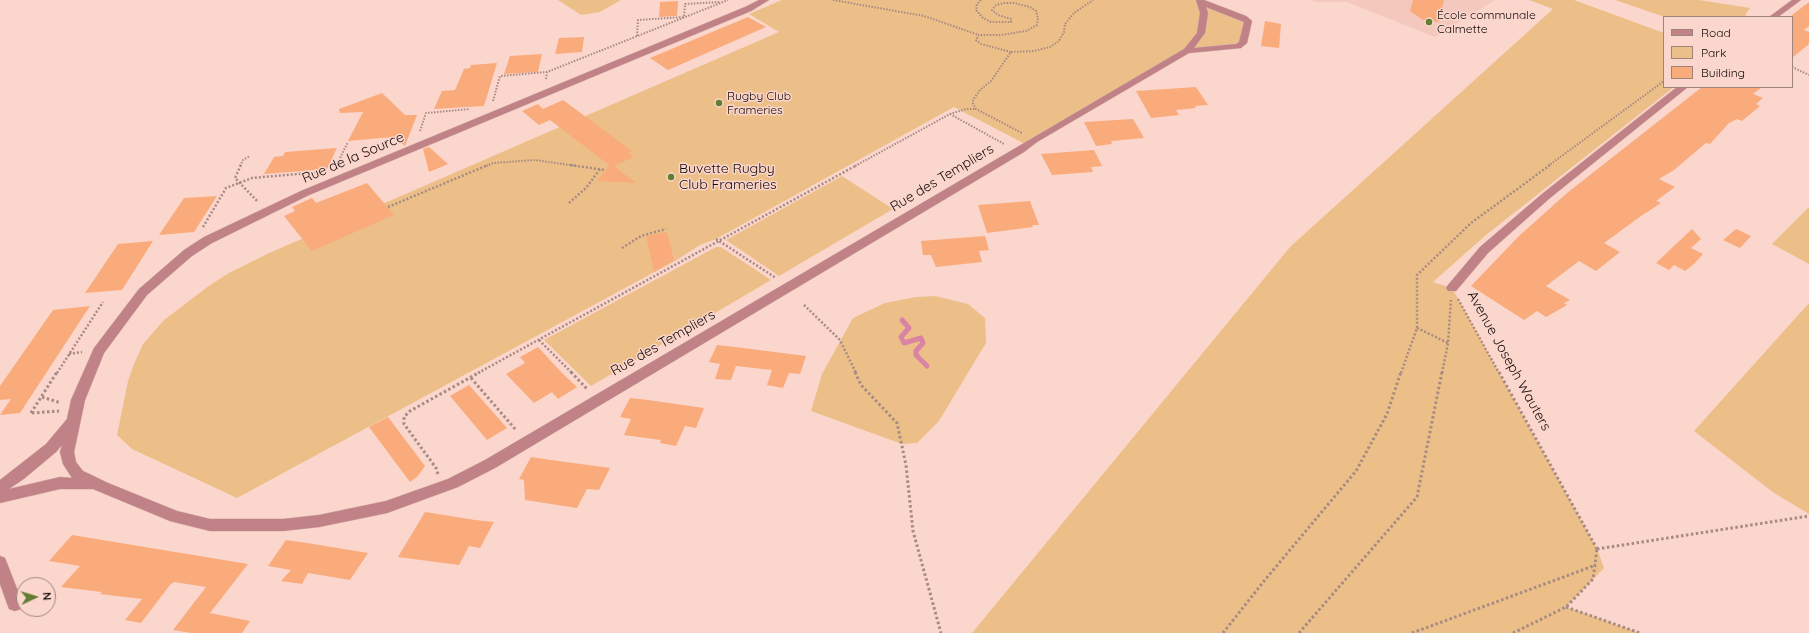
<!DOCTYPE html>
<html>
<head>
<meta charset="utf-8">
<style>
  body { margin:0 }
  #map { position:relative; width:1809px; height:633px; overflow:hidden; background:#fbd6cd; font-family:Quicksand,sans-serif }
  canvas { display:block }
  .legend { position:absolute; left:1663px; top:16px; width:130px; height:72px; box-sizing:border-box; background:#fbd6cd; border:1px solid #9f847e; margin:0; padding:5px 7px; list-style:none; font-size:12px; color:#150907 }
  .legend li { display:flex; align-items:center; gap:8px; height:20px }
  .legend b { width:20px; border:1px solid #9f847e }
  .north { position:absolute; left:16px; top:577px; width:40px; height:40px; box-sizing:border-box; background:#fbd6cd; border:1px solid #9f847e; border-radius:50%; rotate:86deg; font-size:11px; font-weight:700; line-height:16px; text-align:center; color:#150907 }
  .north::after { content:''; display:block; margin:auto; width:14px; height:18px; background:#627e33; clip-path:polygon(50% 0,100% 100%,50% 72%,0 100%) }
</style>
</head>
<body>
<div id="map">
<canvas width="1809" height="633"></canvas>
<ul class="legend">
<li><b style="height:5px;background:#c08286"></b>Road</li>
<li><b style="height:11px;background:#edbf88"></b>Park</li>
<li><b style="height:11px;background:#f9ab7b"></b>Building</li>
</ul>
<div class="north">N</div>
</div>
<script>
const context = document.querySelector('canvas').getContext('2d');
context.lineJoin = 'round';
function paint(path, color) {
  context.fillStyle = color;
  context.fill(path, 'evenodd');
}
function toPath(rows) {
  const path = new Path2D();
  for (const r of rows) {
    path.moveTo(r[0], r[1]);
    for (let i = 2; i < r.length; i += 2) path.lineTo(r[i], r[i + 1]);
  }
  return path;
}
function trace(path, color, width, dash) {
  context.strokeStyle = color;
  context.lineWidth = width;
  context.lineCap = dash ? 'butt' : 'round';
  context.setLineDash(dash || []);
  context.stroke(path);
}
function label(font, color, halo, rows, align = 'center') {
  context.font = font + ' Quicksand,sans-serif';
  context.lineWidth = 3;
  context.setLineDash([]);
  context.textBaseline = 'middle';
  context.strokeStyle = halo;
  context.fillStyle = color;
  for (const [text, x, y, turn = 0] of rows) {
    context.save();
    context.translate(x, y);
    context.rotate((+turn || 0) * Math.PI / 180);
    context.textAlign = isNaN(turn) ? turn : align;
    if (halo) context.strokeText(text, 0, 0);
    context.fillText(text, 0, 0);
    context.restore();
  }
}
paint(toPath([
  [1312,0,1495,0,1435,37,1347,2,1314,2]
]), '#f5c8bd');
paint(toPath([
  [558,0,621,0,600,12,581,15],
  [782,0,1200,0,1248,21,1243,43,1187,51,1027,145,954,107,716,239,700,245,675,261,237,498,132,449,117,435,128,381,134,364,143,344,164,320,210,285,229,273,267,254,779,32,749,14],
  [1529,0,1574,0,1664,33,1664,87,1674,87,1486,235,1433,282,1452,288,1597,549,1604,568,1566,607,1640,633,972,633,1290,247,1553,9],
  [1615,0,1699,0,1750,8,1745,15,1749,17,1665,17],
  [842,176,893,209,779,276,726,240],
  [1809,207,1809,264,1772,244],
  [716,247,721,247,771,280,591,386,544,340],
  [935,296,968,304,985,318,986,343,939,421,917,443,902,444,811,411,822,374,853,318,885,303,916,297],
  [1809,303,1809,514,1774,493,1694,431]
]), '#edbf88');
trace(toPath([
  [902,320,909,328,901,337,904,343,921,338,923,343,916,351,916,355,927,366]
]), '#da84a4', 5);
paint(toPath([
  [1413,0,1444,0,1439,22,1423,20,1410,11],
  [678,1,677,16,659,17,660,2],
  [1809,2,1809,26,1804,30,1809,32,1809,44,1792,58,1792,15],
  [748,17,766,27,668,70,650,58],
  [1265,21,1281,24,1279,48,1261,46],
  [584,37,582,52,555,54,559,38],
  [542,54,538,72,504,74,510,56],
  [497,63,484,106,434,109,442,91,455,90,464,69,470,68,471,65],
  [1196,87,1208,105,1195,106,1196,108,1176,110,1179,115,1151,118,1136,91],
  [1702,87,1762,87,1753,94,1763,98,1756,104,1760,106,1742,121,1737,119,1729,123,1710,144,1706,143,1674,170,1659,179,1675,187,1656,201,1661,203,1641,216,1604,243,1620,252,1596,271,1579,261,1546,286,1570,300,1564,303,1567,305,1546,317,1537,311,1524,320,1471,286,1519,236,1567,193],
  [382,93,405,115,417,115,405,146,393,137,348,141,363,112,340,113,339,109],
  [563,100,632,151,628,153,634,157,614,166,636,183,597,181,609,165,550,120,539,125,522,111,538,104,543,109],
  [1133,119,1144,138,1111,141,1112,144,1096,146,1084,122],
  [429,147,439,156,448,164,429,172,423,149],
  [337,148,327,169,264,174,274,157,283,156,285,152],
  [1094,150,1102,166,1091,167,1093,172,1052,175,1041,154],
  [367,183,394,215,312,251,284,216,295,211,292,207,312,198,316,203],
  [217,196,194,232,159,235,184,198],
  [1030,201,1039,225,1032,225,1033,227,987,233,978,205],
  [1692,229,1701,239,1691,248,1703,254,1694,264,1685,271,1674,265,1669,270,1656,263],
  [1736,229,1751,236,1740,248,1723,240],
  [667,232,674,260,654,272,646,236],
  [985,236,989,250,979,251,982,262,936,267,931,255,923,255,921,241],
  [153,241,122,290,85,293,118,244],
  [90,306,20,413,0,415,11,399,0,400,0,386,53,310],
  [717,345,735,347,806,356,800,374,789,373,783,388,767,385,772,370,736,366,731,380,715,379,720,364,709,362],
  [538,347,562,373,577,387,558,399,552,392,534,403,506,374,525,363,520,357],
  [469,385,507,428,487,440,450,396],
  [630,398,648,400,704,408,696,428,685,426,676,446,660,443,661,440,624,435,631,419,620,417],
  [388,417,425,466,417,477,410,482,369,427],
  [531,457,551,460,610,468,599,490,587,489,577,508,525,500,524,480,519,479],
  [425,512,475,520,494,522,480,548,469,546,459,565,398,557],
  [72,535,248,564,210,613,250,621,242,633,191,633,173,630,206,587,174,582,170,585,141,623,125,620,142,599,100,594,102,592,61,587,80,566,49,561],
  [286,540,307,543,368,553,350,580,308,573,302,584,281,581,291,570,268,566]
]), '#f9ab7b');
const minor = toPath([
  [759,0,769,0,751,11,309,195,212,243,192,256,147,295,104,353,85,400,74,452,76,462,83,471,108,483,177,511,210,519,283,519,319,515,386,501,448,479,485,460,1184,49,1197,33,1200,13,1196,0,1204,0,1246,16,1252,21,1247,43,1241,48,1189,53,1037,142,1024,152,495,468,458,487,387,513,319,527,283,531,210,531,170,521,93,489,60,489,0,503,0,480,46,444,67,419,71,400,94,348,139,289,184,250,204,237,301,191,745,7,759,0],
  [1206,7,1244,22,1239,42,1236,44,1194,48,1205,33,1208,13,1206,7],
  [62,445,60,452,63,464,72,478,60,477,9,489,25,478,56,452,62,445],
  [1792,0,1801,0,1778,17,1769,17,1792,0],
  [1677,87,1688,87,1550,198,1488,253,1456,291,1448,291,1446,288,1448,285,1480,247,1542,194,1677,87],
  [0,556,5,558,23,604,21,609,15,611,9,609,0,584,0,556]
]);
trace(minor, '#d6b5ad', 1);
trace(toPath([
  [833,0,924,16,979,35],
  [981,0,977,4,976,10,983,18,991,22,1011,22,1011,19,998,15,992,10,996,5,1004,3,1014,3,1030,7,1036,11,1038,18,1037,25,1026,31,1001,35,979,35,976,40,981,44,1011,52,991,81,980,90,973,100,973,104,976,109,1022,133],
  [637,36,638,20,684,17,685,4,720,2],
  [1011,52,1034,51,1050,47,1059,41,1064,32,1065,24,1074,13,1093,0],
  [1792,67,1809,75],
  [546,79,547,72,728,0],
  [493,101,500,76,547,72],
  [950,114,1004,144],
  [420,131,426,113,470,109],
  [240,166,243,160,250,156],
  [336,166,348,142],
  [486,166,493,163,535,160,577,166],
  [855,166,950,114,966,109,976,109],
  [1548,166,1664,81]
]), '#a68a83', 2, [1.5, 1.5]);
trace(toPath([
  [241,165,235,178,258,202],
  [570,165,605,170],
  [335,167,336,165],
  [569,203,586,188,600,169],
  [388,207,488,165],
  [203,227,226,188,252,178,320,172],
  [716,239,776,278],
  [622,248,641,236,666,229],
  [1458,299,1499,373],
  [804,305,840,340,856,373],
  [1417,328,1448,343],
  [539,340,572,373],
  [69,354,82,352],
  [57,373,103,302],
  [478,373,857,165],
  [1401,373,1417,328,1417,275,1471,223,1550,165],
  [1442,373,1448,343,1451,300]
]), '#a68a83', 2.5, [2, 2]);
trace(toPath([
  [571,372,587,389],
  [855,372,861,385,897,423,906,465,913,531,941,633],
  [1499,372,1597,549],
  [471,378,516,430],
  [42,397,61,403],
  [31,413,57,372],
  [32,413,59,411],
  [438,474,436,468,404,424,404,417,410,411,480,372],
  [1597,549,1809,516],
  [1566,607,1640,633],
  [1223,633,1264,581,1356,471,1387,414,1401,372],
  [1299,633,1417,497,1442,372],
  [1412,633,1596,565],
  [1513,633,1566,607,1593,579,1597,549]
]), '#a68a83', 3, [2.5, 2.5]);
paint(minor, '#c08286');
for (const [x, y, r, color] of [
  [1429,22,4,"#627e33"],
  [719,103,4,"#627e33"],
  [671,177,4,"#627e33"]
]) {
  const dot = new Path2D();
  dot.arc(x, y, r, 0, 2 * Math.PI);
  context.fillStyle = color;
  context.fill(dot);
  trace(dot, '#fbd6cd', 1.5);
}
label('12px', '#150907', '#fbd6cd', [
  ["École communale",1437,15],
  ["Calmette",1437,29],
  ["Rugby Club",727,96],
  ["Frameries",727,110]
], 'left');
label('14px', '#150907', '#fbd6cd', [
  ["Rue de la Source",353,158,-23],
  ["Rue des Templiers",942,178,-31],
  ["Rue des Templiers",663,343,-30],
  ["Avenue Joseph Wauters",1509,361,61]
]);
label('14px', '#150907', '#fbd6cd', [
  ["Buvette Rugby",679,169],
  ["Club Frameries",679,185]
], 'left');
</script>
</body>
</html>
